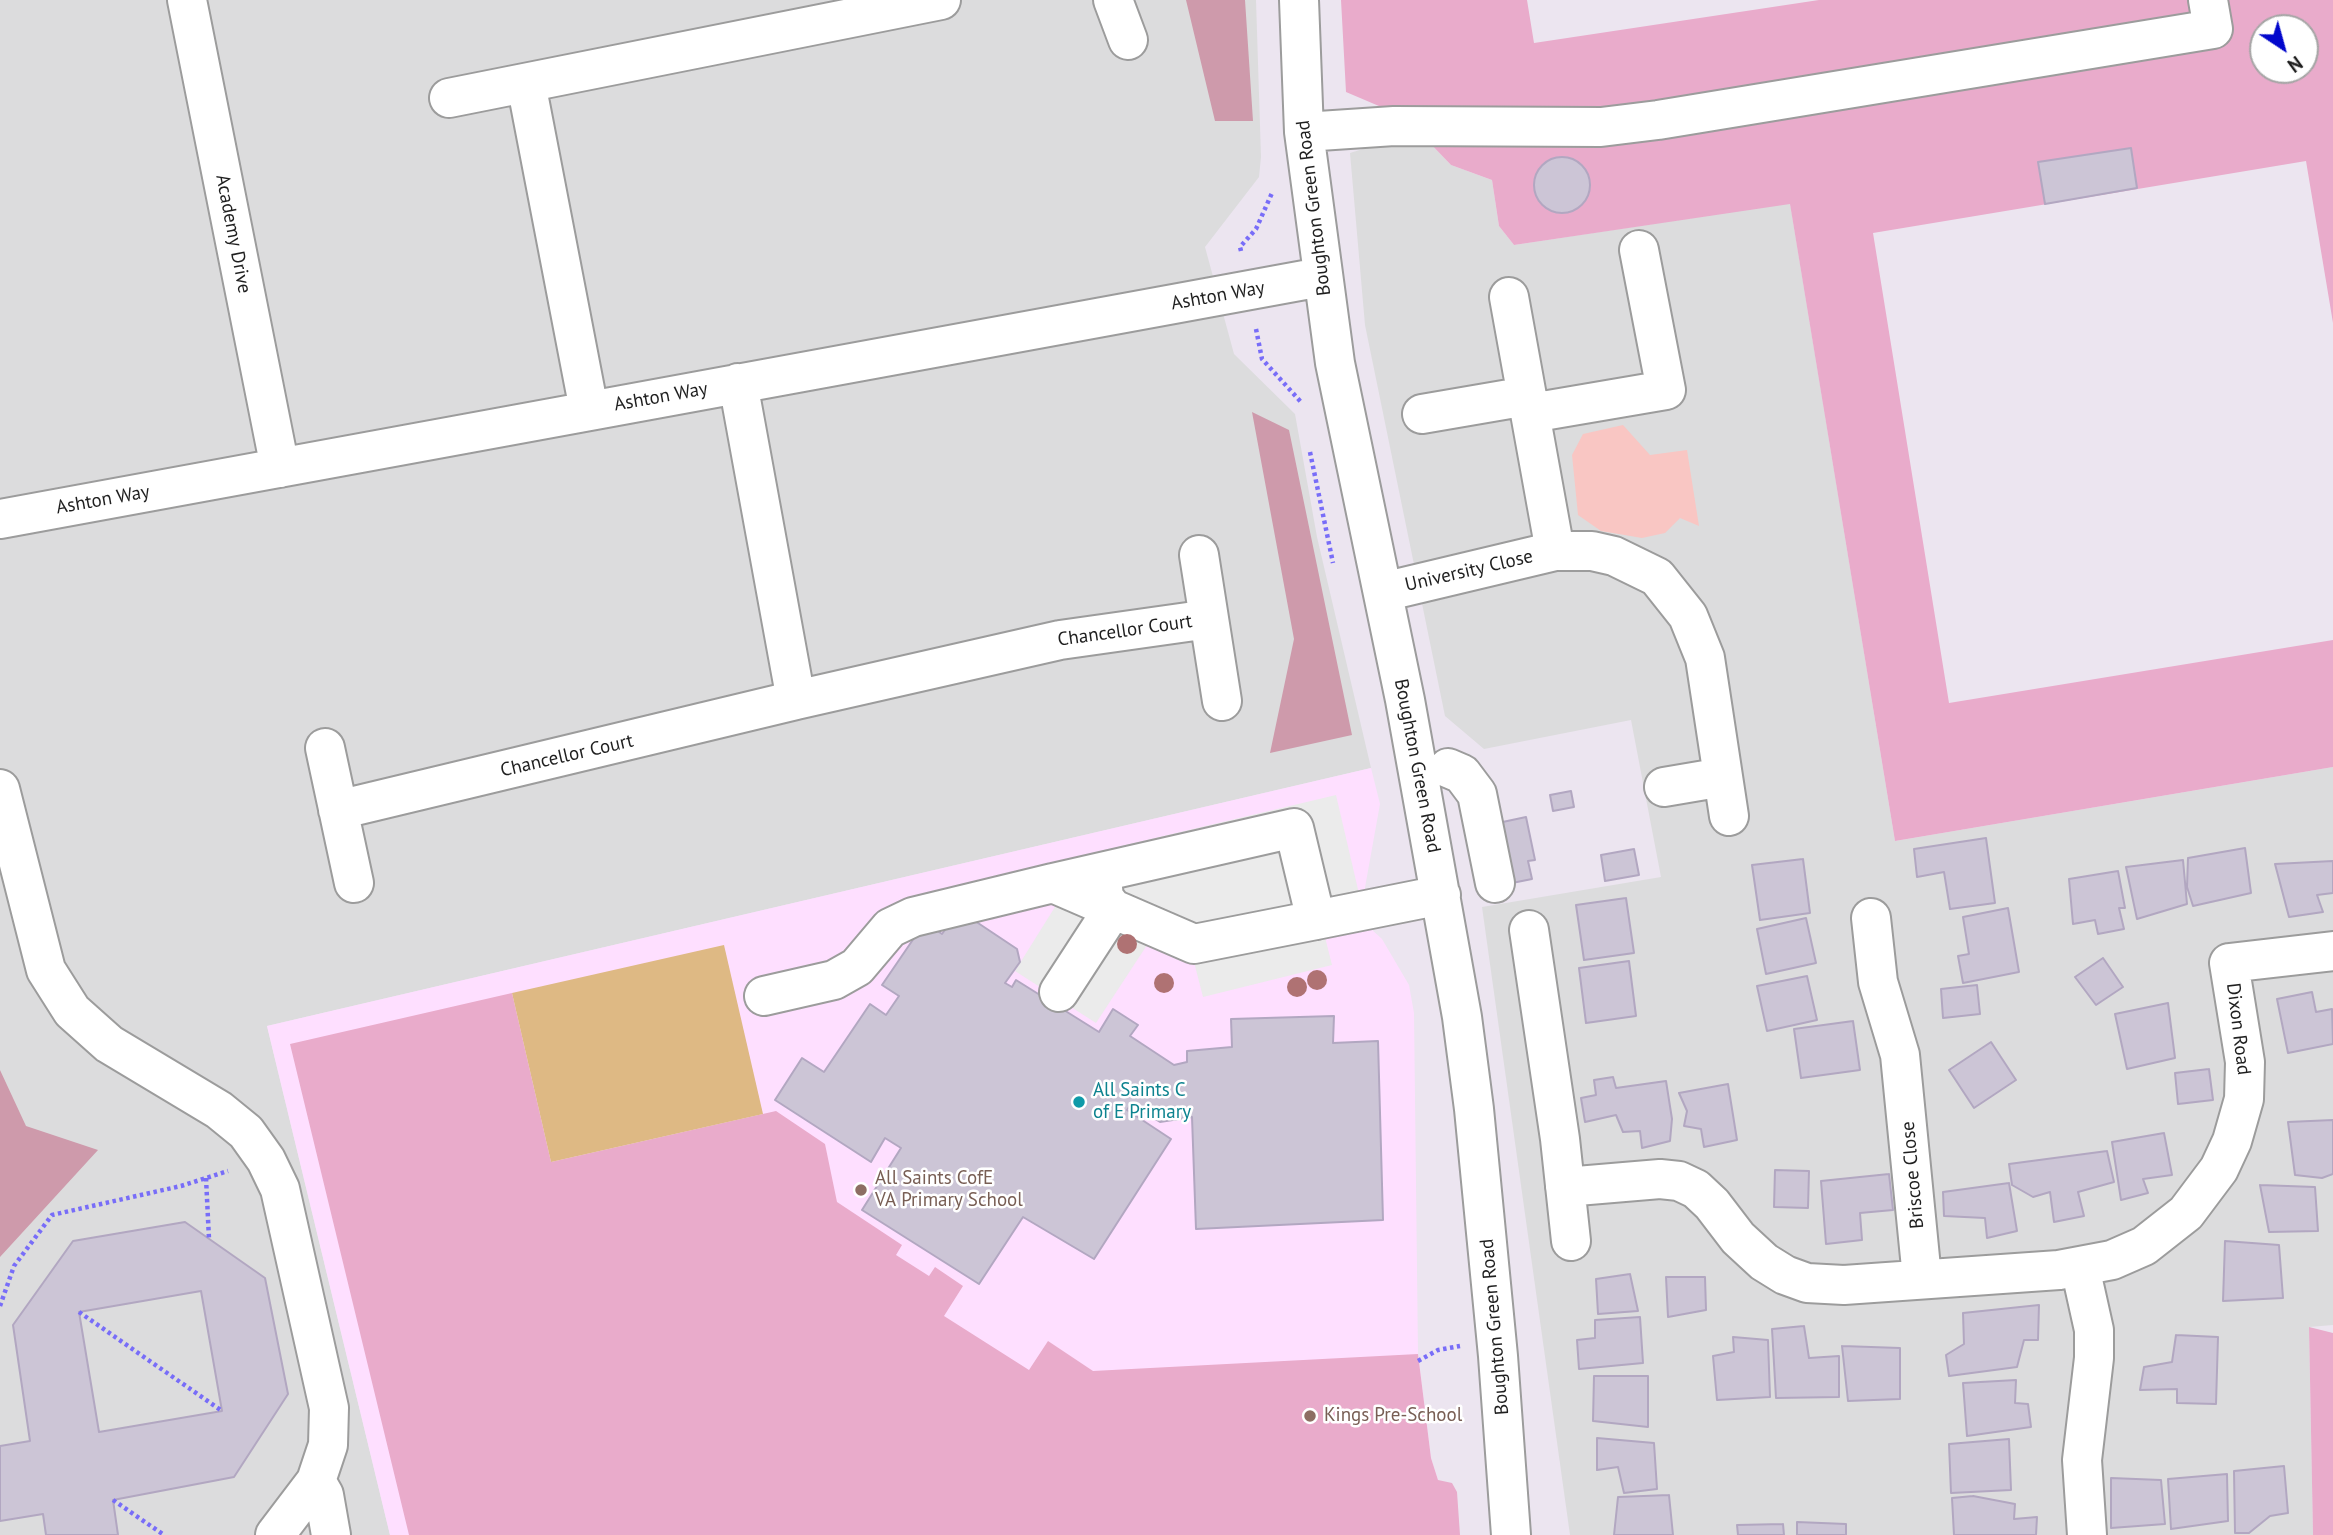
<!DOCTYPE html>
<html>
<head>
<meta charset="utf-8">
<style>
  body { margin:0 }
  #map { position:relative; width:2333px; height:1535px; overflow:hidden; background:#ece5f0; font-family:"PT Sans",sans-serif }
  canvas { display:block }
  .north { position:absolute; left:2249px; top:14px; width:70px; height:70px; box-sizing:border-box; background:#fff; border:2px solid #a5a5a5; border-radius:50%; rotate:144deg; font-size:19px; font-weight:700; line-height:28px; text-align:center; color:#1f1f1f }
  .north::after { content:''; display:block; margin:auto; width:24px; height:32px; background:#0207cc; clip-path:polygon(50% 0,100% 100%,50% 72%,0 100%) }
</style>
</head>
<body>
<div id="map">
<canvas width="2333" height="1535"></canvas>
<div class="north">N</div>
</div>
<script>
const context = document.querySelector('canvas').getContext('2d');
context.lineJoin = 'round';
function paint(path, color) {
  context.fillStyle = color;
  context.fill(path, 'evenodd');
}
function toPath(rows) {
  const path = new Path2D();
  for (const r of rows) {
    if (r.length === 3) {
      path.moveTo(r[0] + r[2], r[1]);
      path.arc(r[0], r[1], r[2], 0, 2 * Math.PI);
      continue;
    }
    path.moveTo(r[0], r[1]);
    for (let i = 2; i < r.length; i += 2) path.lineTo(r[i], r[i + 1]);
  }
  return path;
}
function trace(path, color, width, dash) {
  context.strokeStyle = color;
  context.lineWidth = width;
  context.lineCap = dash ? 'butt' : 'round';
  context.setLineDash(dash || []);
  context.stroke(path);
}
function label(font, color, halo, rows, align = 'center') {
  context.font = font + ' "PT Sans",sans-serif';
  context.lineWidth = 5;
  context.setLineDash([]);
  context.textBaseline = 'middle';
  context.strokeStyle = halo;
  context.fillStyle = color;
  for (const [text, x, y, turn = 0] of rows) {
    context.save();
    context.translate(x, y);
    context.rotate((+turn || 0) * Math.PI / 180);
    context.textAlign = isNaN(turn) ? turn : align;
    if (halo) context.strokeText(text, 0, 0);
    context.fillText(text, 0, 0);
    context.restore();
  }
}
paint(toPath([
  [0,0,1256,0,1261,157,1259,177,1205,247,1234,354,1295,414,1317,537,1371,768,267,1026,390,1535,0,1535],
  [1425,138,1451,165,1492,180,1499,226,1514,245,1790,203,1895,841,2333,767,2333,1325,2309,1327,2313,1535,1570,1535,1482,907,1661,877,1631,720,1484,749,1445,716,1365,325,1350,153,1395,139]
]), '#dcdcdd');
paint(toPath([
  [1371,768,1380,804,1364,893,1371,929,1382,939,1409,985,1414,1013,1418,1354,1431,1458,1438,1480,1228,1535,390,1535,267,1026]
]), '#fedfff');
paint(toPath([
  [1341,0,1527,0,1534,43,1819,0,2333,0,2333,323,2306,161,1873,233,1949,703,2333,640,2333,767,1895,841,1790,204,1514,245,1499,226,1492,180,1451,165,1425,138,1393,112,1346,92],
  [2263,28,2305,28,2305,70,2263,70],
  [512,993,551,1162,776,1111,825,1144,837,1202,902,1245,896,1255,929,1276,935,1267,963,1286,944,1316,1029,1370,1048,1341,1093,1371,1418,1354,1431,1458,1438,1480,1452,1483,1457,1492,1460,1535,409,1535,290,1044],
  [2309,1327,2333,1333,2333,1535,2313,1535]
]), '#e9abcb');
paint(toPath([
  [1186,0,1245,0,1253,121,1215,121],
  [1252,412,1289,430,1352,735,1270,753,1294,639],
  [0,1070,26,1126,98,1150,0,1257]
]), '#ce9aab');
paint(toPath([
  [1623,425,1650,455,1687,450,1699,526,1680,518,1665,533,1642,538,1601,531,1578,515,1572,455,1583,434]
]), '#f9c6c3');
paint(toPath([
  [724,945,763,1114,551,1162,512,993]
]), '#deb984');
paint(toPath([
  [1336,795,1367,928,1325,937,1332,965,1203,997,1194,962,1149,942,1096,1023,1015,971,1088,854]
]), '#ebebeb');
const building = toPath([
  [2131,148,2137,188,2045,204,2038,162,2131,148],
  [1562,185,28],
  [1571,791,1574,807,1553,811,1550,795,1571,791],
  [1526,817,1535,860,1528,861,1532,879,1512,883,1498,823,1526,817],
  [1986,838,1995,903,1950,909,1944,872,1917,877,1914,849,1986,838],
  [2245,848,2251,893,2193,906,2187,887,2188,858,2245,848],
  [1634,849,1639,875,1605,881,1601,855,1634,849],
  [1803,859,1810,913,1760,920,1752,865,1803,859],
  [2183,860,2187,904,2137,919,2126,867,2183,860],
  [2333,861,2333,893,2317,895,2323,912,2289,917,2275,864,2333,861],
  [2118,871,2125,908,2119,908,2124,929,2098,934,2095,920,2073,924,2069,879,2118,871],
  [1626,898,1634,953,1584,960,1576,905,1626,898],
  [2008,908,2019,972,1963,983,1958,956,1969,954,1963,917,2008,908],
  [969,917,1017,949,1020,962,1005,983,1012,987,1016,980,1099,1032,1113,1009,1138,1025,1130,1036,1174,1065,1187,1062,1187,1051,1232,1047,1231,1019,1334,1016,1333,1043,1378,1041,1383,1220,1196,1229,1192,1117,1160,1122,1131,1104,1127,1110,1171,1139,1094,1259,1023,1217,979,1284,862,1210,901,1148,885,1138,871,1162,775,1100,802,1058,824,1072,870,1004,886,1015,899,996,882,985,925,922,942,934,952,920,969,917],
  [1806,918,1816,963,1766,974,1757,929,1806,918],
  [2103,958,2123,987,2096,1005,2075,977,2103,958],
  [1629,961,1636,1016,1586,1023,1579,968,1629,961],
  [1807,976,1817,1020,1767,1031,1757,986,1807,976],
  [1977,985,1980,1014,1943,1018,1941,989,1977,985],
  [2312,992,2316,1012,2332,1009,2333,1044,2288,1053,2277,999,2312,992],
  [2168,1003,2175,1058,2127,1069,2115,1014,2168,1003],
  [1853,1021,1860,1070,1801,1078,1794,1029,1853,1021],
  [1991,1042,2016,1080,1974,1108,1949,1070,1991,1042],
  [2209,1069,2213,1100,2178,1104,2175,1073,2209,1069],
  [1613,1077,1616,1088,1666,1081,1672,1119,1670,1141,1642,1148,1640,1131,1623,1132,1616,1115,1585,1122,1581,1098,1596,1095,1594,1080,1613,1077],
  [1728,1084,1737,1140,1704,1147,1701,1129,1684,1126,1687,1111,1679,1093,1728,1084],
  [2333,1120,2333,1174,2322,1178,2295,1175,2288,1122,2333,1120],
  [2164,1133,2172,1175,2143,1179,2148,1193,2121,1200,2112,1142,2164,1133],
  [2107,1151,2114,1182,2078,1192,2084,1216,2054,1222,2050,1192,2033,1197,2012,1185,2009,1164,2107,1151],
  [1775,1170,1809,1171,1808,1208,1774,1207,1775,1170],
  [1889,1174,1893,1210,1860,1213,1862,1240,1826,1244,1821,1181,1889,1174],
  [2009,1183,2017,1231,1987,1238,1985,1218,1944,1216,1943,1192,2009,1183],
  [2260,1185,2315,1187,2318,1231,2269,1232,2260,1185],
  [185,1222,265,1278,288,1394,234,1477,113,1500,118,1535,46,1535,43,1514,0,1521,0,1446,30,1441,13,1325,73,1241,185,1222],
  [201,1291,222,1411,99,1432,79,1312,201,1291],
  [2225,1241,2279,1245,2283,1298,2223,1301,2225,1241],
  [1630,1274,1638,1311,1598,1314,1596,1279,1630,1274],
  [1666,1277,1705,1277,1706,1310,1668,1317,1666,1277],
  [2039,1305,2038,1340,2024,1340,2017,1367,1949,1376,1946,1355,1964,1344,1963,1313,2039,1305],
  [1640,1317,1643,1363,1579,1369,1577,1340,1595,1338,1595,1320,1640,1317],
  [1804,1326,1809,1358,1839,1356,1839,1397,1776,1398,1772,1329,1804,1326],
  [2176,1335,2218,1337,2216,1404,2177,1403,2177,1389,2140,1390,2144,1367,2172,1362,2176,1335],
  [1733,1337,1768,1340,1770,1397,1717,1400,1713,1356,1734,1352,1733,1337],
  [1842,1346,1900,1348,1900,1399,1848,1401,1842,1346],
  [1594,1376,1648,1376,1648,1427,1593,1421,1594,1376],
  [2016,1380,2015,1403,2028,1404,2031,1427,1967,1436,1963,1383,2016,1380],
  [1597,1438,1654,1443,1657,1489,1624,1493,1618,1467,1597,1470,1597,1438],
  [2009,1439,2011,1490,1951,1493,1949,1444,2009,1439],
  [2284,1466,2288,1513,2270,1516,2249,1533,2235,1533,2234,1471,2284,1466],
  [2227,1474,2228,1521,2171,1529,2168,1479,2227,1474],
  [2111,1478,2161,1480,2165,1524,2111,1528,2111,1478],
  [1669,1495,1673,1535,1614,1535,1618,1497,1669,1495],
  [1973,1496,2015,1504,2014,1519,2037,1517,2036,1535,1954,1535,1952,1498,1973,1496],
  [1797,1522,1846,1524,1846,1535,1797,1535,1797,1522],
  [1783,1524,1784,1535,1738,1535,1737,1525,1783,1524]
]);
paint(building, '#ccc5d6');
trace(building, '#b2a7c1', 2);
const minor = toPath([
  [187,0,280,468],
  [1113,0,1128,40],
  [1299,0,1304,132,1335,363,1405,700,1462,1017,1474,1109,1498,1356,1511,1535],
  [526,83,589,410],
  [449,98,941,0],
  [1304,132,1394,126,1601,127,1658,120,2213,29,2208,0],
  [1509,297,1555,551],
  [1531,413,1666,390,1639,250],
  [1422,414,1527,396],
  [0,519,1321,277],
  [1199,555,1222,701],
  [1383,592,1555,551,1592,551,1614,556,1657,577,1688,616,1705,658,1729,816],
  [796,700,1060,640,1209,619],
  [325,748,354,883],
  [1448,768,1462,774,1477,794,1495,883],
  [1664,787,1723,777],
  [0,789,46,970,72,1011,109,1044,219,1110,246,1132,266,1160,280,1189,329,1408,328,1445,316,1481,275,1535],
  [338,810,796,700,738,383],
  [1871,918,1878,982,1900,1055,1922,1278],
  [1316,920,1294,828,1053,883,1194,944,1316,920,1441,895],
  [1529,930,1560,1139,1571,1241],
  [1059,992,1113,909,1104,898,1103,888],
  [764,996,834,980,857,967,890,928,913,917,1053,883],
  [1565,1187,1660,1179,1679,1181,1696,1189,1712,1204,1738,1238,1764,1262,1785,1275,1807,1283,1844,1285,2059,1270,2112,1260,2144,1246,2186,1213,2219,1169,2232,1141,2244,1099,2245,1062,2229,963,2333,951],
  [2080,1267,2094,1330,2094,1358,2082,1460,2087,1535],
  [316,1481,324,1495,331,1535]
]);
trace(minor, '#9c9c9c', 42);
trace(toPath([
  [1241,251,1240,247,1256,229,1272,193],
  [1256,329,1262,359,1301,402],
  [1310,452,1333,563],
  [206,1178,209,1239],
  [0,1306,14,1266,52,1215,181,1186,228,1171],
  [79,1312,222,1411],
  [1418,1361,1438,1350,1460,1346],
  [113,1500,164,1535]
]), '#786df8', 4.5, [3.5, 3.5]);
trace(minor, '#fff', 38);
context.fillStyle = '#af7273';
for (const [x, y] of [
  [1127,944],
  [1317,980],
  [1164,983],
  [1297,987]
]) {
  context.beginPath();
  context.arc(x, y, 10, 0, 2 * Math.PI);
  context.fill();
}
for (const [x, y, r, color] of [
  [1079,1102,7,"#0f9aa8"],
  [861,1190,7,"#8d6e63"],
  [1310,1416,7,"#8d6e63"]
]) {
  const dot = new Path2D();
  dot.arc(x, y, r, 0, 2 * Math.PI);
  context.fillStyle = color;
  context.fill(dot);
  trace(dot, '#fff', 2.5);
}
label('19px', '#1f1f1f', '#fff', [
  ["Boughton Green Road",1314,208,-97],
  ["Academy Drive",233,234,79],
  ["Ashton Way",1218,296,-10],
  ["Ashton Way",661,397,-10],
  ["Ashton Way",103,500,-10],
  ["University Close",1469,571,-13],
  ["Chancellor Court",1125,631,-8],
  ["Chancellor Court",567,756,-13],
  ["Boughton Green Road",1417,766,79],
  ["Dixon Road",2238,1029,83],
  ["Briscoe Close",1913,1175,-95],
  ["Boughton Green Road",1495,1327,-95]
]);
label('19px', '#0d838f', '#fff', [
  ["All Saints C",1093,1091],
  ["of E Primary",1093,1113]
], 'left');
label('19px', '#785e54', '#fff', [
  ["All Saints CofE",875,1179],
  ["VA Primary School",875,1201],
  ["Kings Pre-School",1324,1416]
], 'left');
</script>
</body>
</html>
